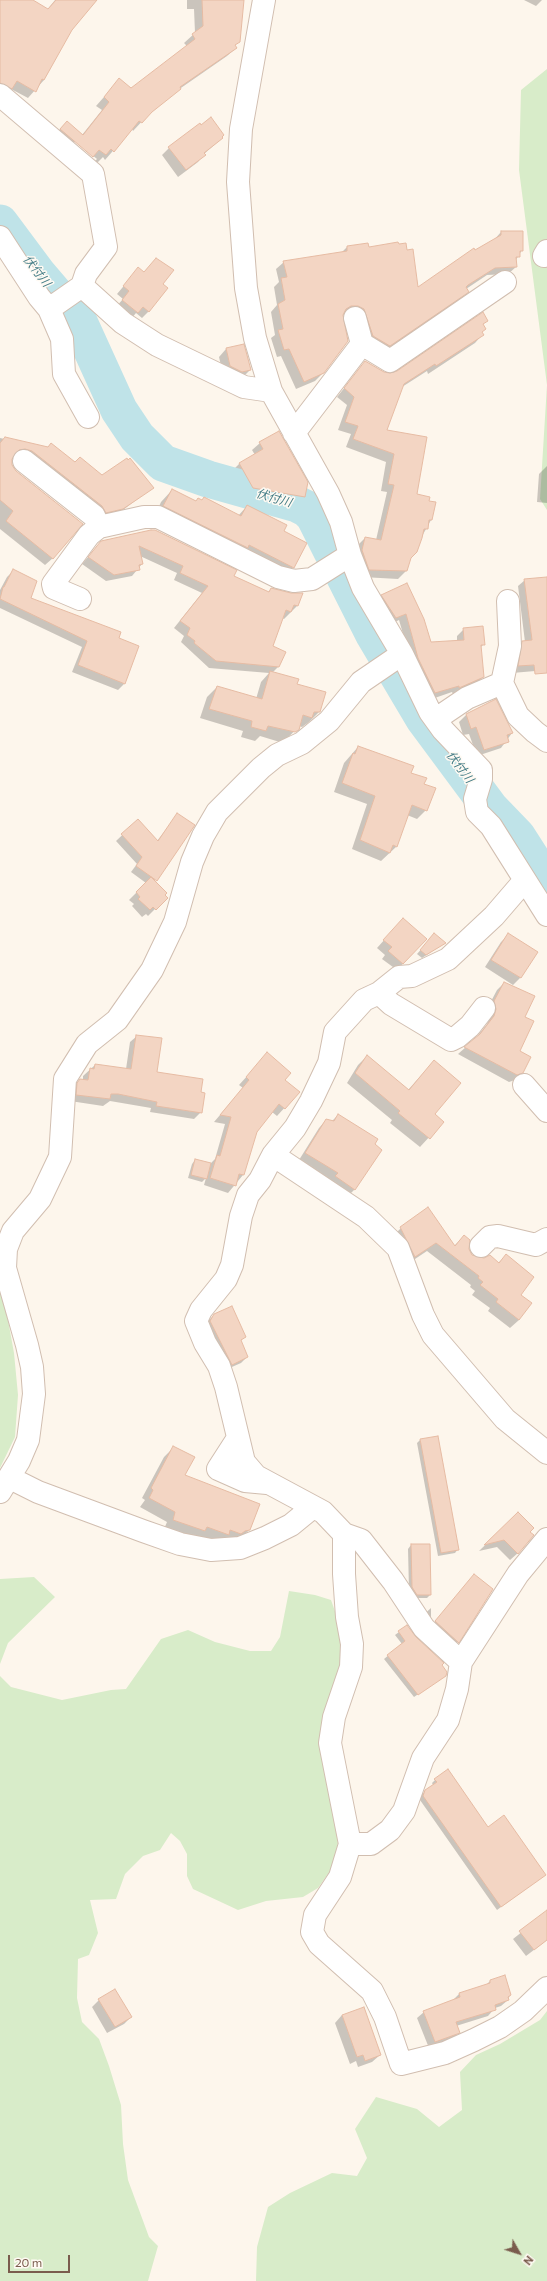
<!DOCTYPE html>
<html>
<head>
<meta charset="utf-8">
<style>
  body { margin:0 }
  #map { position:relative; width:547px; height:2281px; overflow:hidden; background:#fdf6ec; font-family:Commissioner,sans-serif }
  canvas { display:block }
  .north { position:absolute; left:499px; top:2233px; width:40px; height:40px; -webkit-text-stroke:3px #fffaf3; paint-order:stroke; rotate:129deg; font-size:11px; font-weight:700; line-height:16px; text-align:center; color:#7a5c4d }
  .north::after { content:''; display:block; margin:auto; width:14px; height:18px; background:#7a5c4d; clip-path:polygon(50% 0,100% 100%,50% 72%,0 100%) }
  .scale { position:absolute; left:8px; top:2255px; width:62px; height:18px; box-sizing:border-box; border:2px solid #7a5c4d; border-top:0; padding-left:5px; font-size:12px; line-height:14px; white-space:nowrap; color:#7a5c4d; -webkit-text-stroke:3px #fffaf3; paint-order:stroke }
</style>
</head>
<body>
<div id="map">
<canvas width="547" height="2281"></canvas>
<div class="north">N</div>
<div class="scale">20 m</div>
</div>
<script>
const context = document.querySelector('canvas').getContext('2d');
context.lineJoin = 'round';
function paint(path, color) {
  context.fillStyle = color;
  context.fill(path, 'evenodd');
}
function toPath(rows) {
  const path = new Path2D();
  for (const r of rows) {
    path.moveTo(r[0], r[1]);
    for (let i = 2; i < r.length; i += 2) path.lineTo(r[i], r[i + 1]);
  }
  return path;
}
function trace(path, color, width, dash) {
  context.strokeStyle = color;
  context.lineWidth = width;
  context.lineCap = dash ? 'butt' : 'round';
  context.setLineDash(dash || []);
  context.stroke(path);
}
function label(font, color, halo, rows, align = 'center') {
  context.font = font + ' Commissioner,"Noto Sans JP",sans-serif';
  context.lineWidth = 3;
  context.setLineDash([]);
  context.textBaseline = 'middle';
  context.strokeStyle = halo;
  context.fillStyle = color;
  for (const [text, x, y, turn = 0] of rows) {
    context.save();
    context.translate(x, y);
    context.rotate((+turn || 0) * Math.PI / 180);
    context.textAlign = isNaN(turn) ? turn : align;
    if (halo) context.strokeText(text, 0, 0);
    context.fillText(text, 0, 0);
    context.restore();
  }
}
paint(toPath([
  [547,69,547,510,540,499,547,385,519,170,521,90],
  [0,1276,14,1353,18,1395,15,1437,0,1468],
  [34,1577,55,1597,8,1643,0,1664,0,1579],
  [289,1591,315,1595,331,1600,338,1620,343,1653,335,1824,338,1843,333,1867,318,1888,303,1897,266,1901,238,1910,193,1889,187,1876,187,1854,180,1841,171,1833,160,1850,143,1856,125,1874,116,1899,90,1900,98,1933,89,1955,78,1959,77,1998,82,2022,99,2039,109,2066,121,2105,123,2144,128,2180,149,2237,158,2246,148,2281,0,2281,0,1676,11,1687,62,1700,111,1690,126,1689,161,1639,188,1630,215,1642,250,1651,271,1651,280,1637],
  [547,2011,547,2281,256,2281,257,2247,268,2207,290,2193,332,2173,357,2176,367,2158,355,2129,376,2097,417,2109,439,2127,462,2110,460,2072,476,2055,500,2044,540,2020]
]), '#d8ecc9');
paint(toPath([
  [0,0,31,0,47,10,55,0,96,0,71,29,44,80,28,98,11,89,5,96,0,93],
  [187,0,243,0,239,41,234,46,236,48,227,56,178,90,147,116,133,131,132,129,105,160,103,157,97,163,58,131,67,122,82,135,102,110,96,106,119,80,131,89,187,46,184,43,195,33,194,9,187,9],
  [75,141,97,159,95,161,74,143],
  [524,0,542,0,536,6],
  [221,137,222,138,204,154,198,162,178,177,162,155,169,148],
  [501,232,522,250,516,260,516,267,508,274,487,275,466,289,468,292,460,299,381,353,350,313,342,315,323,373,315,381,296,389,281,356,277,357,271,338,275,335,271,312,277,305,274,287,279,282,276,269,284,262,341,253,347,247,406,251,418,289,494,240],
  [156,259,162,284,149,311,142,318,136,313,131,319,116,307,123,299,117,294,138,269,143,273],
  [487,321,482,325,482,335,475,343,428,374,427,371,402,387,386,430,416,495,428,502,431,520,410,558,406,571,398,579,362,577,357,546,365,538,376,540,387,492,381,491,386,462,346,447,351,434,338,430,347,405,337,397,365,362,383,373,391,374,398,372],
  [226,349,250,370,243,377,223,374,219,357],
  [279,432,304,496,297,504,246,495,232,471,239,464,255,455,252,450,260,443],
  [0,438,47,448,51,444,75,463,101,476,152,488,115,516,99,519,18,455,13,456,11,466,53,558,45,565,0,529],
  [547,466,547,503,537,502,539,474],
  [172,490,196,501,238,516,247,506,283,532,293,567,286,575,156,513,161,502],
  [155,531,233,576,268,592,271,589,291,594,301,594,297,606,284,619,282,618,271,647,278,667,272,673,296,685,319,712,309,722,302,727,299,726,283,743,260,736,255,741,241,737,243,731,200,718,207,697,217,687,256,699,261,682,269,673,209,668,181,642,184,636,174,628,202,593,174,580,177,573,140,556,142,564,132,576,106,581,82,564,95,549],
  [13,571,30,598,118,638,124,684,118,690,72,672,82,647,0,608,0,590,7,577],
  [547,578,547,670,512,673,516,649,525,642,518,586,525,580],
  [407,584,430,643,457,642,457,636,464,629,484,644,480,648,483,677,476,684,453,694,452,692,429,700,412,665,399,620,389,625,375,602,382,596],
  [496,701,512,733,501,748,477,756,469,734,463,735,459,722,466,715],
  [358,747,410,773,423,784,426,810,417,819,407,815,396,847,381,861,352,849,367,804,334,792,344,763],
  [178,814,154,882,166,898,148,916,146,914,142,917,132,906,134,904,129,900,146,883,131,872,137,864,116,841,138,820,157,841],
  [403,919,426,939,397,970,382,959,385,955,377,948],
  [508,935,536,952,520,978,513,985,485,967,501,942],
  [431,938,445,943,422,958,417,954],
  [504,983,523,1017,518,1052,523,1072,515,1080,509,1082,458,1054,475,1039,487,1024,490,1017,487,1009,497,990],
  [137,1036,156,1073,200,1093,201,1112,194,1119,150,1112,151,1108,110,1101,103,1106,70,1101,73,1087,80,1080,83,1081,83,1076,95,1065,126,1069,130,1042],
  [267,1054,284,1080,299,1092,277,1116,272,1112,256,1132,243,1175,228,1193,204,1185,206,1178,202,1182,188,1178,192,1164,195,1160,210,1164,215,1159,225,1124,214,1122,243,1088,239,1085],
  [367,1056,408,1090,434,1061,434,1114,443,1122,420,1147,390,1123,392,1120,347,1083,358,1065],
  [338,1115,374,1145,355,1189,348,1196,329,1184,331,1181,299,1160,319,1128,326,1120,332,1121],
  [401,1228,454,1246,464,1236,472,1256,498,1263,506,1256,519,1295,519,1320,510,1328,488,1311,490,1308,472,1295,475,1291,470,1287,471,1285,427,1251,406,1265,392,1237],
  [214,1315,245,1337,240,1341,247,1357,241,1363,225,1370,208,1321],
  [420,1440,458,1549,455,1553,438,1556,417,1443],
  [174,1447,184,1476,249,1530,240,1540,218,1544,198,1536,195,1540,164,1529,167,1522,140,1507,145,1500,142,1498,164,1457],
  [518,1513,529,1532,518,1553,510,1560,497,1547,479,1551],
  [411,1545,430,1595,427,1598,414,1598,409,1591,408,1549],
  [474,1575,492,1589,458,1642,451,1649,429,1629],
  [431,1608,431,1617,424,1623,420,1618],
  [399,1632,415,1638,441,1665,445,1676,414,1697,384,1659,402,1644,395,1635],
  [435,1780,488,1828,545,1875,497,1910,420,1800,422,1794,433,1785,432,1783],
  [547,1912,547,1940,526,1956,513,1939],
  [490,1981,510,1995,508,2000,501,2006,495,2008,488,2016,456,2026,459,2032,452,2039,429,2048,417,2018,424,2012,453,2000,459,1994,486,1985],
  [99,2000,131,2017,124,2024,107,2033,92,2007],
  [342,2015,380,2055,372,2062,358,2067,356,2061,350,2064,335,2023]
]), '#0003');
trace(toPath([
  [0,223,38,274,79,322,119,410,137,437,163,463,208,479,297,504,307,509,314,516,373,633,424,719,490,808,517,836,547,883]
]), '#bfe3e8', 37);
const building = toPath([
  [0,0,33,0,48,9,56,0,97,0,72,30,44,80,42,79,36,92,17,81,12,89,0,83,0,0],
  [202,0,244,0,240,42,235,45,237,48,180,87,181,89,152,112,142,123,139,121,114,152,111,149,106,155,99,150,93,157,60,129,67,121,83,135,109,102,104,97,119,78,131,88,195,39,192,34,203,26,202,0],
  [211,117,224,135,222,137,223,138,204,153,206,155,186,170,168,147,200,123,201,125,211,117],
  [501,231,523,231,523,251,520,251,520,257,516,257,517,267,495,268,468,285,466,287,469,292,390,346,373,336,364,309,358,306,351,306,346,309,343,315,348,341,324,373,304,382,289,349,284,350,278,330,283,329,278,304,285,300,281,278,287,277,283,261,347,251,347,246,368,243,369,247,398,242,399,244,406,243,407,250,413,249,418,287,474,248,475,250,501,235,501,231],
  [156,258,174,270,163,284,168,288,149,312,143,307,138,313,122,300,129,291,123,286,138,267,144,272,156,258],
  [483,312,488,321,483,324,486,329,482,332,484,335,436,366,435,364,404,384,387,430,427,437,417,494,430,497,429,501,436,502,432,520,429,520,428,529,424,529,422,538,417,552,411,558,407,571,369,570,362,550,365,537,381,540,394,485,388,484,394,454,353,439,358,426,345,422,354,397,344,388,365,361,384,372,390,373,397,371,483,312],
  [244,344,251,370,242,372,230,366,226,348,244,344],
  [279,431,308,482,305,497,253,488,239,463,263,449,259,442,279,431],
  [5,437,48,447,51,443,75,462,80,457,102,475,127,458,128,460,130,458,154,488,123,509,106,513,102,506,32,451,25,449,19,450,12,459,12,465,16,471,83,524,53,559,6,521,13,511,0,500,0,443,5,437],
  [172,489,196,501,198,498,202,500,204,497,241,516,247,505,287,525,284,531,307,543,294,568,249,545,248,548,163,506,172,489],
  [151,530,155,530,237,570,234,576,269,592,271,588,291,593,303,593,298,606,294,605,291,612,286,610,273,646,286,652,279,667,216,661,194,643,195,641,187,635,190,628,180,621,208,586,180,573,183,566,139,546,143,564,139,565,140,570,114,575,88,557,101,541,151,530],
  [13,569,37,581,31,598,121,632,119,638,139,646,125,684,78,665,87,641,0,599,3,587,4,587,13,569],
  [547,577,547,673,535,674,534,665,518,666,522,641,532,640,524,579,547,577],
  [407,583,424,619,431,642,464,640,463,628,483,626,485,645,481,645,484,677,459,688,459,686,435,693,418,658,406,614,396,618,381,595,407,583],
  [270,671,299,679,297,684,326,692,320,712,314,712,312,718,303,715,299,730,295,732,268,726,266,731,251,727,252,721,209,709,217,686,262,699,270,671],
  [496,699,513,733,507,735,509,742,484,750,476,727,471,729,466,714,496,699],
  [358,746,414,766,411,773,427,778,424,784,436,788,427,811,412,805,397,847,393,845,390,853,360,840,375,796,342,783,353,753,355,754,358,746],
  [177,813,195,825,157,881,136,866,142,857,121,834,138,819,158,841,177,813],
  [151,877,167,893,165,895,168,898,156,910,153,907,150,910,138,899,140,897,136,892,151,877],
  [403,918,427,939,403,964,388,951,392,947,383,940,403,918],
  [434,933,446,943,426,955,420,950,434,933],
  [508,933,538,952,521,978,491,960,508,933],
  [504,982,535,996,525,1017,534,1021,520,1051,531,1057,523,1073,517,1075,464,1047,480,1034,494,1016,496,1009,494,1001,504,982],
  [136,1035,162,1038,157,1072,203,1079,201,1092,205,1093,202,1113,156,1106,157,1102,118,1094,111,1094,110,1099,76,1095,77,1083,80,1079,88,1080,90,1068,94,1069,95,1064,131,1069,136,1035],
  [267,1052,291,1073,285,1080,300,1092,285,1109,279,1104,257,1132,244,1175,239,1174,236,1186,210,1178,217,1155,220,1156,231,1117,220,1115,249,1080,246,1077,267,1052],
  [367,1055,409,1090,434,1060,461,1083,435,1114,444,1122,430,1139,398,1113,400,1111,355,1073,367,1055],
  [338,1114,378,1139,375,1144,382,1150,355,1190,335,1176,338,1173,305,1153,326,1119,334,1121,338,1114],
  [195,1159,211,1163,207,1179,191,1175,195,1159],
  [428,1207,455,1246,464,1235,470,1240,469,1249,472,1255,484,1258,490,1255,499,1263,506,1254,534,1277,521,1295,532,1303,519,1320,496,1302,498,1299,480,1285,483,1282,478,1278,479,1276,436,1243,415,1257,400,1227,428,1207],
  [232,1306,246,1337,241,1340,248,1357,232,1365,210,1321,214,1314,232,1306],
  [438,1436,459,1550,441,1553,420,1439,438,1436],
  [173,1446,195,1457,185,1475,260,1504,250,1530,245,1531,241,1534,230,1530,229,1535,207,1527,205,1531,173,1520,175,1512,149,1498,153,1490,151,1488,173,1446],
  [518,1512,534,1528,530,1532,534,1535,518,1554,504,1540,484,1545,518,1512],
  [411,1544,430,1544,431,1595,417,1595,412,1587,411,1544],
  [474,1574,493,1589,459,1643,435,1621,474,1574],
  [407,1625,416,1637,444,1663,442,1665,447,1672,446,1676,418,1695,387,1655,405,1641,398,1631,407,1625],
  [448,1769,488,1827,504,1815,546,1875,501,1907,423,1796,425,1790,437,1782,434,1779,448,1769],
  [547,1910,547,1940,534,1950,519,1931,547,1910],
  [505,1975,511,1995,508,1997,509,2000,495,2005,496,2010,456,2022,460,2033,435,2042,423,2011,460,1997,459,1993,490,1983,490,1980,505,1975],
  [115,1989,132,2017,115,2027,98,1999,115,1989],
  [364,2007,381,2055,365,2061,363,2055,357,2057,342,2015,364,2007]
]);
paint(building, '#f3d5c3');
trace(building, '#e6bba3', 1);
const minor = toPath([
  [264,0,241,129,238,182,246,288,255,338,271,391,328,493,341,522,350,555,363,588,402,654,430,712,443,730,481,770,481,779,475,799,477,812,491,826,547,915],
  [0,95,93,174,106,247,86,274,82,286,123,323,157,345,244,387,271,391],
  [0,237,39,297,49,309,62,339,64,374,88,417],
  [544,256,547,251],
  [49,309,82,286],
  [355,318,362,344],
  [294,433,362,344,390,361,505,282],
  [24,461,94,516,99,527],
  [80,599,54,588,53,584,89,535,99,527,144,517,158,517,278,577,294,581,312,579,350,555],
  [508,601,510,646,502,683,518,716,535,732,547,741],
  [436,719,467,698,502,683],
  [379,993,391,1004,451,1040,457,1037,470,1026,484,1008],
  [524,1085,547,1111],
  [273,1155,366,1217,398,1248,423,1315,433,1335,505,1419,547,1453],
  [481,1246,490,1237,498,1236,536,1245,547,1239],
  [238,1438,218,1469,245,1481,267,1483],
  [10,1478,38,1492,143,1531,180,1544,211,1550,240,1548,265,1538,291,1525,313,1507],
  [0,1492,19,1461,28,1440,34,1394,32,1367,27,1345,5,1268,6,1249,13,1231,40,1199,60,1157,65,1079,87,1044,117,1020,152,970,175,922,192,862,203,836,217,812,261,768,277,755,302,743,329,721,361,682,402,654],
  [344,1534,344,1574,347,1617,352,1644,351,1667,334,1717,330,1743,350,1844],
  [547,1539,518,1574,461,1662,457,1689,448,1720,423,1758,404,1811,390,1830,371,1844,350,1844,340,1877,315,1915,312,1932,319,1944,372,1991,385,2017,401,2064,445,2053,474,2040,500,2027,523,2011,547,1988],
  [461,1662,424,1628,393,1581,361,1540,344,1534,323,1512,256,1476,244,1462,226,1387,219,1366,205,1343,196,1321,201,1310,226,1279,232,1265,241,1216,248,1195,260,1180,273,1155,295,1128,311,1101,329,1063,335,1032,364,1000,379,993,399,977,412,976,448,959,494,916,525,880]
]);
trace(minor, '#d1beb0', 24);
trace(minor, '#fff', 22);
label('italic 12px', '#437c86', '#fffaf3', [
  ["伏付川",37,271,52],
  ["伏付川",274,498,16],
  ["伏付川",460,767,53]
]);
</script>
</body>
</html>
